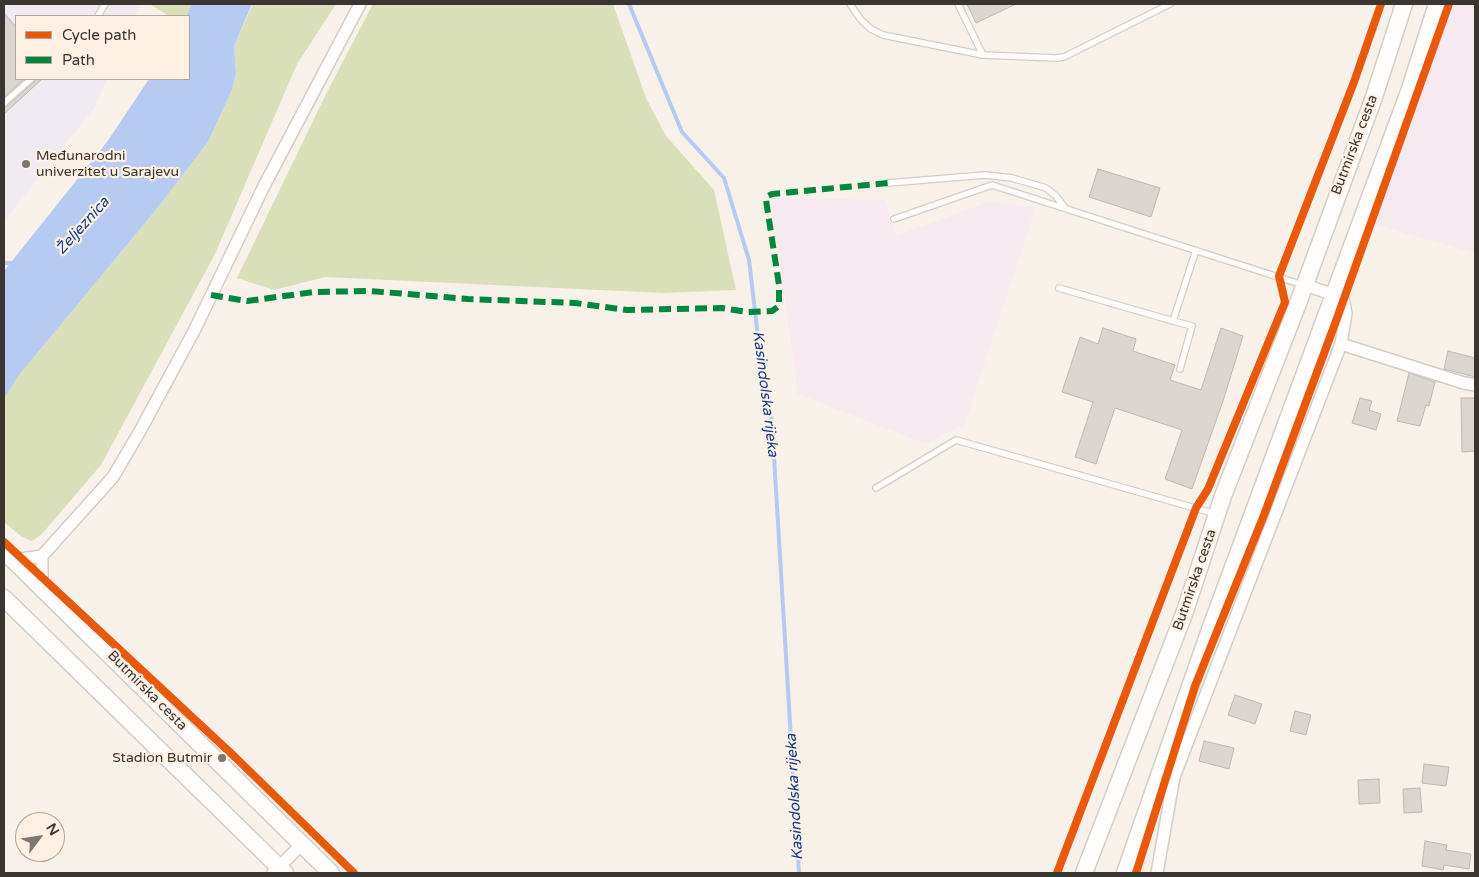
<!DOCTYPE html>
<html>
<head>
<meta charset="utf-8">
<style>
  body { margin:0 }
  #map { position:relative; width:1479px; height:877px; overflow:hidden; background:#f8f1e9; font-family:"Varela Round",sans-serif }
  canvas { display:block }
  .frame { position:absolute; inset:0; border:5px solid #3a3530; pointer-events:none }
  .legend { position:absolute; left:15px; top:15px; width:175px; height:65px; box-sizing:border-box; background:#fef1e3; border:1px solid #b0a69b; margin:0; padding:6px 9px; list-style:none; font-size:15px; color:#3a3530 }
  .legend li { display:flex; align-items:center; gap:10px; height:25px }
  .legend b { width:25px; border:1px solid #b0a69b }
  .north { position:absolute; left:15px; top:812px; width:50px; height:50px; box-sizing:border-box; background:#fef1e3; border:1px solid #b0a69b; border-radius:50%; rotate:59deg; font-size:14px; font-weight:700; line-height:20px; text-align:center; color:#3a3530 }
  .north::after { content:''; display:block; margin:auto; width:18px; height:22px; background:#7c7771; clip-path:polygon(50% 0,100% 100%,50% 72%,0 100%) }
</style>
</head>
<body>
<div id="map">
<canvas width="1479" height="877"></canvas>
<div class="frame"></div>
<ul class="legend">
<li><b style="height:6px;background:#e8590c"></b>Cycle path</li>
<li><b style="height:6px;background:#00873e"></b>Path</li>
</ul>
<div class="north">N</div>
</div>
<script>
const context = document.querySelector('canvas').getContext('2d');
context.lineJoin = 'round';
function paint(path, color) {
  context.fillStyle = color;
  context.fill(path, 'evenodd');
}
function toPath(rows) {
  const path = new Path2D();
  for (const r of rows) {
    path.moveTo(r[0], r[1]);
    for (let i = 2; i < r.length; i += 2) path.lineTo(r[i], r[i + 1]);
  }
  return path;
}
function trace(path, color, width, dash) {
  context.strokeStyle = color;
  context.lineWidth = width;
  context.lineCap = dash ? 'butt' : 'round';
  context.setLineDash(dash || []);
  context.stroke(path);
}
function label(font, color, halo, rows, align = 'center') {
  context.font = font + ' "Varela Round",sans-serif';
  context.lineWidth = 4.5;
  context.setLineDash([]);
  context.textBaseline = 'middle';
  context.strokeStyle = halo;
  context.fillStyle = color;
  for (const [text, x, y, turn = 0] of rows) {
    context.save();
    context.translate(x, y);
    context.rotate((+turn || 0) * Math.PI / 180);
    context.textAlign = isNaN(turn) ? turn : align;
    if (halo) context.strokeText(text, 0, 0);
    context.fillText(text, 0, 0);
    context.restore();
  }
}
paint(toPath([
  [1442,4,1475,4,1475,253,1376,225],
  [771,198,885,200,896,236,988,202,1036,207,964,425,926,444,798,394]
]), '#f6e9ef');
paint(toPath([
  [4,4,141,4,135,16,16,16,16,79,107,79,95,107,4,221]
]), '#f0ebf3');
paint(toPath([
  [149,4,192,4,186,16,169,16],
  [253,4,336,4,297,64,215,254,101,465,41,535,32,541,22,537,4,522,4,399,19,375,155,211,208,142,232,90,236,73,234,46],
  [373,4,613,4,646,98,666,136,714,190,736,290,663,293,325,277,274,290,237,278,327,92]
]), '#d8dfb9');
paint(toPath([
  [192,4,252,4,234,46,236,73,232,90,208,142,155,211,19,375,4,399,4,271,107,142,149,79,189,79,189,16,186,16]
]), '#b6caf2');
trace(toPath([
  [629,4,682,132,724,178,749,260,762,371,772,423,799,873],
  [4,263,14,263]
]), '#b6caf2', 4);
const building = toPath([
  [967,4,1016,4,976,23,967,4],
  [4,13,16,27,16,79,24,79,4,97,4,13],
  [36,79,42,79,4,114,4,108,34,82,36,79],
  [1098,169,1160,188,1151,217,1089,197,1098,169],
  [1103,328,1136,339,1133,351,1175,365,1170,380,1201,390,1221,328,1243,336,1224,398,1192,489,1165,479,1182,430,1115,408,1096,464,1075,457,1093,402,1062,392,1080,337,1098,344,1103,328],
  [1448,351,1475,358,1475,377,1444,369,1448,351],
  [1409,373,1435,382,1429,406,1426,405,1420,426,1397,421,1409,373],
  [1360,398,1372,401,1369,410,1381,414,1376,430,1352,423,1360,398],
  [1461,398,1475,398,1475,451,1462,452,1461,398],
  [1235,695,1262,704,1255,724,1228,715,1235,695],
  [1295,711,1311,715,1306,735,1290,731,1295,711],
  [1204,741,1234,748,1229,769,1199,761,1204,741],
  [1424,764,1449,767,1446,786,1422,783,1424,764],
  [1379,779,1380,803,1359,804,1358,780,1379,779],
  [1420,788,1422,812,1404,813,1403,789,1420,788],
  [1425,841,1447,845,1446,850,1471,854,1469,869,1444,865,1443,870,1422,866,1425,841]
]);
paint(building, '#dbd5cf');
trace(building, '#beb9b3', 1);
const service = toPath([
  [850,4,861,20,871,29,883,35,983,55],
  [958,4,983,55,1056,58,1064,57,1170,4],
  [98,16,105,4],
  [4,103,31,79],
  [888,183,985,175,1012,178,1046,188,1056,196,1065,208],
  [894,219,992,185,1303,285],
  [1059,288,1173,321,1196,250],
  [1173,321,1192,326,1180,369],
  [876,488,956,440,1216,514]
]);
const minor = toPath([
  [1341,344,1464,383,1475,385],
  [14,560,42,556,113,477,140,431,194,331,264,186,360,4],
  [42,588,42,556],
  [273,873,302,844],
  [1157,873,1174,777,1341,344,1346,313,1343,298,1305,285]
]);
const secondary = toPath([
  [4,551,331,873],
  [4,598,285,873],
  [1084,873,1184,614,1223,496,1297,306,1374,97,1404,4],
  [1125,873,1211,627,1410,89,1437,4]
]);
trace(service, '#d3cec8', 8);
trace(minor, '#d3cec8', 14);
trace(secondary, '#d3cec8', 19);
trace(service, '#fefdfc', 5.5);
trace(minor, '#fefdfc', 11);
trace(secondary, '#fefdfc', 16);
trace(toPath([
  [211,295,247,301,314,292,370,291,468,299,575,303,627,310,722,308,747,312,772,311,779,306,779,285,766,200,768,196,772,194,888,183]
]), '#00873e', 6, [12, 6]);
trace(toPath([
  [4,542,236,758,354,873],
  [1057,873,1196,508,1208,489,1285,302,1279,276,1354,82,1381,4],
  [1136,873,1195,686,1264,515,1336,321,1449,4]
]), '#e8590c', 8);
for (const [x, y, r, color] of [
  [26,164,5,"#7c7771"],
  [222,758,5,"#7c7771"]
]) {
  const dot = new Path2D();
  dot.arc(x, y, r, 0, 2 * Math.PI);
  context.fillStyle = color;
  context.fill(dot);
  trace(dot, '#fef1e3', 2);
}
label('14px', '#3a3530', '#fef1e3', [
  ["Butmirska cesta",1355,145,-69],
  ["Butmirska cesta",1195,580,-71],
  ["Butmirska cesta",147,691,45]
]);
label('14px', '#3a3530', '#fef1e3', [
  ["Međunarodni",36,156],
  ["univerzitet u Sarajevu",36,172],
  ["Stadion Butmir",212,758,"right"]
], 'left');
label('italic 15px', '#123d90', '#fef1e3', [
  ["Željeznica",83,226,-48],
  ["Kasindolska rijeka",765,394,83],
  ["Kasindolska rijeka",795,797,-93]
]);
</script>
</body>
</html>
